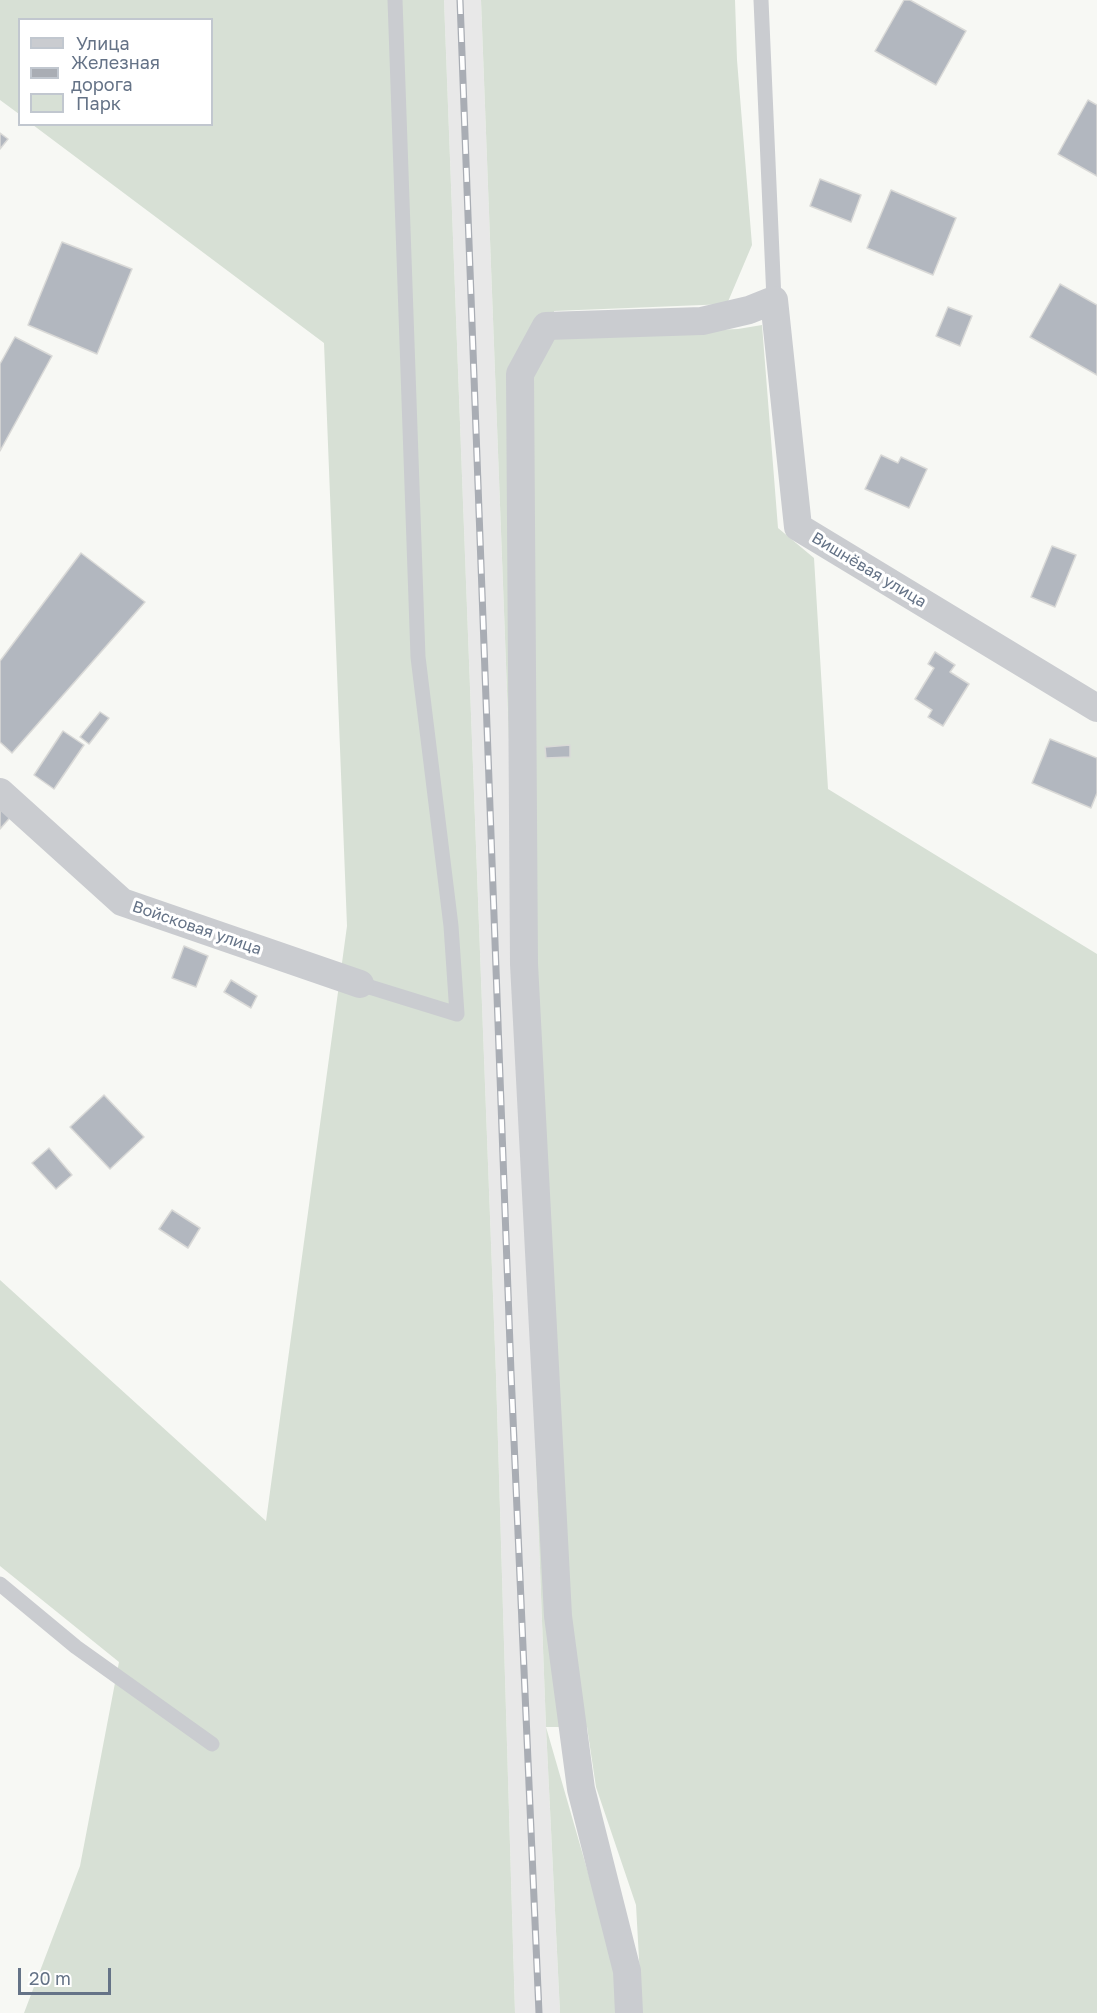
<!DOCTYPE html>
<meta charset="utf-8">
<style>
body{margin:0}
#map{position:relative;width:1097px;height:2013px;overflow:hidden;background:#f7f8f4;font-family:"Golos Text",sans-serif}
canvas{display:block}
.legend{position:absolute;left:18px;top:18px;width:195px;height:108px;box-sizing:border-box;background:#fff;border:2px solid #c1c7cf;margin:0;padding:8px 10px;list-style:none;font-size:18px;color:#657387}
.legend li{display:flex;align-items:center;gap:12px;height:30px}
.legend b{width:30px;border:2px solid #c1c7cf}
.scale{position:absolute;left:18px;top:1968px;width:93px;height:27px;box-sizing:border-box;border:3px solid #657387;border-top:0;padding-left:8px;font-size:18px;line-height:21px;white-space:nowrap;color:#657387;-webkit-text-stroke:4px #fff;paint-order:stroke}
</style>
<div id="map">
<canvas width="1097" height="2013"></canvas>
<ul class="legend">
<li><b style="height:8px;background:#caccd0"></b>Улица</li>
<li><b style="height:8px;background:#a9adb4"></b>Железная дорога</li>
<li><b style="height:16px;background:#d7e0d5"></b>Парк</li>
</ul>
<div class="scale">20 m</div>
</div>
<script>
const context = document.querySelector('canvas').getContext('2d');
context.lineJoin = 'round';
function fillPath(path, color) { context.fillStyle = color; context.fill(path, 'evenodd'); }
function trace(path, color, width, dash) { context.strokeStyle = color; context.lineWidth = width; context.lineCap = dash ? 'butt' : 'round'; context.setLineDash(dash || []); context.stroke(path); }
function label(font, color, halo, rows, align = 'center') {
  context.font = font + ' "Golos Text",sans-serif'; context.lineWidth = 6; context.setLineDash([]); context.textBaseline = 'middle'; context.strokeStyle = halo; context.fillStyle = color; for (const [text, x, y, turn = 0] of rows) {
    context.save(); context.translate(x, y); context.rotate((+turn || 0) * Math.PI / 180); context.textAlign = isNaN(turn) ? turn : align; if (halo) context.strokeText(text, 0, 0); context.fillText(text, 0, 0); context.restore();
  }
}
const built = new Path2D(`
 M444,0H481L546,1727L560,2013H515L496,1375Z`);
const green = new Path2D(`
 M0,0H444L496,1375L515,2013H24L80,1866L119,1662L0,1566V1280L266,1521L347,926L324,343L33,125L212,124V20H20L19,114L0,100Z
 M481,0H735L737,60L752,245L727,304L554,311L555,337L738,329L762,325L778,528L814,558L828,789L1097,954V2013H642L636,1905L596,1787L587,1727H546L617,1973L619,2013H560L546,1727Z`);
const building = new Path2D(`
 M904,0H910L966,31L936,85L875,51Z
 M1088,100L1097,105V176L1058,154Z
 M0,133L8,139L0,149Z
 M820,179L861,195L851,222L810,206Z
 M891,190L956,218L933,275L867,248Z
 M62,242L132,269L97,354L28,325Z
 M1060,284L1097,305V375L1030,337Z
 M948,307L972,316L960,346L936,336Z
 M15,337L52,356L0,451V364Z
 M881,455L898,463L901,457L927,469L909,508L865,489Z
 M1052,546L1076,555L1055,607L1031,597Z
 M81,553L145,602L12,753L0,742V661Z
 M935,652L955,665L950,672L969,684L943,726L928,717L932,710L915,699L934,668L928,664Z
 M100,712L109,718L89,744L80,737Z
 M63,731L84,745L54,789L34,775Z
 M1050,739L1097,758V793L1091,808L1032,783Z
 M570,745V757L546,758L545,747Z
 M0,801L14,813L0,829Z
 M184,946L208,956L196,987L172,978Z
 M231,980L257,996L251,1008L224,992Z
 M104,1095L144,1137L110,1169L70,1127Z
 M49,1148L72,1175L56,1189L32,1163Z
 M172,1210L200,1228L188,1248L159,1229Z`);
const lane = new Path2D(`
 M761,0L774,300
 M360,984L457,1014L451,926L418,657L395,0
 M0,1584L76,1647L212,1744`);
const street = new Path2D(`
 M0,792L122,902L360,984
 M629,2013L627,1971L581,1789L558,1616L524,964L520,374L546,326L702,321L749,310L774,300L798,527L1097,708`);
const rail = new Path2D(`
 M460,0L511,1372L539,2013`);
const streetNames = [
 ["Вишнёвая улица",869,570,31],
 ["Войсковая улица",197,928,19]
];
fillPath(built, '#e8e8e8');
fillPath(green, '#d7e0d5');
fillPath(building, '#b2b7bf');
trace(building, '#d9d9d7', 1.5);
trace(lane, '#caccd0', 15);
trace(street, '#caccd0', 28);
trace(rail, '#a9adb4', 7);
trace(rail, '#fff', 4.5, [14]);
label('16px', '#657387', '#fff', streetNames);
</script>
